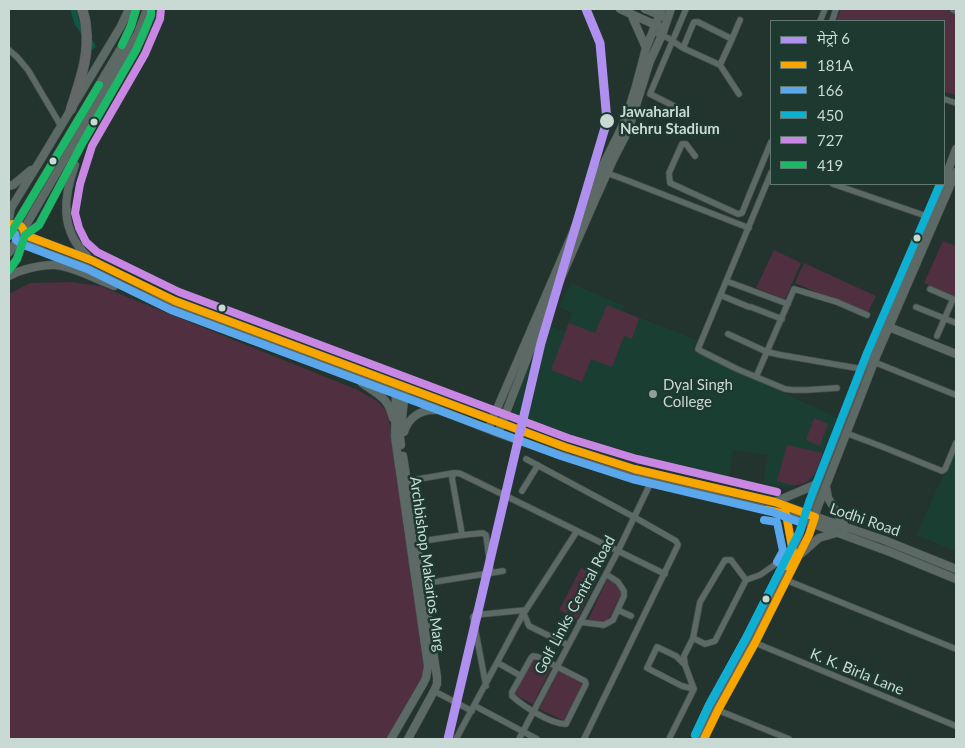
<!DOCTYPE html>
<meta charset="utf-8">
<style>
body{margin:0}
#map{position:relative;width:965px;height:748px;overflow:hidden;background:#23332e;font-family:Lato,"Noto Sans Devanagari",sans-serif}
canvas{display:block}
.frame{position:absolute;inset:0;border:10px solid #c9d9d3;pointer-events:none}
.legend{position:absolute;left:770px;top:20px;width:175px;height:165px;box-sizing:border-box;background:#1d3930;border:1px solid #627971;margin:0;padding:6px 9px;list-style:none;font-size:15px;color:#c9d9d3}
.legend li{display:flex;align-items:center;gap:10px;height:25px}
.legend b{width:25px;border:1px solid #627971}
</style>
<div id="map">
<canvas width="965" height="748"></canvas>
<div class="frame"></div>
<ul class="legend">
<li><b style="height:6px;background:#b090ef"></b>मेट्रो 6</li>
<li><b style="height:6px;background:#f7a600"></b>181A</li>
<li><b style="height:6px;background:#5aa8eb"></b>166</li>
<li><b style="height:6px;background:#0dafd3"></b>450</li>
<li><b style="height:6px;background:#c787e3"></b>727</li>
<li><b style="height:6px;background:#1ab867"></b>419</li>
</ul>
</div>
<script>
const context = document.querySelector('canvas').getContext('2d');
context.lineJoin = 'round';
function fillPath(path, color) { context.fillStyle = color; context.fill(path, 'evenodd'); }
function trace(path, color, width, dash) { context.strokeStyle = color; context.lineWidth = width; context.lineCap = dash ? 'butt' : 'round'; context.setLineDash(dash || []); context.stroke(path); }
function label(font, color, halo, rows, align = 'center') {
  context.font = font + ' Lato,sans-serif'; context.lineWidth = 5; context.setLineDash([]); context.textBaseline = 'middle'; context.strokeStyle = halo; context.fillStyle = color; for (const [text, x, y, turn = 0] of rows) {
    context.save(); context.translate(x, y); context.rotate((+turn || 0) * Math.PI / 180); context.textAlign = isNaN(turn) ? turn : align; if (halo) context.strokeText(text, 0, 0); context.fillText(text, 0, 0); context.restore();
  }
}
const built = new Path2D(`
 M571,283L624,306L622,311L697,340L693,350L837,418L814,475L809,481L788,488L763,483L768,455L733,450L729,476L653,459L574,435L512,414L525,375L551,326L565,332L572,313L559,307Z
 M956,447V551L916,535Z`);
const green = new Path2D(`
 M841,9H946L956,15V95L944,92V21H836Z
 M943,241L956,246V297L924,283Z
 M774,250L801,263L785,299L756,288Z
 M804,263L876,296L867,314L795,283Z
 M71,282L100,286L358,390L377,401L388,413L425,664L422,681L388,739H9V294L30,283Z
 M607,305L639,318L632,339L624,336L612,367L591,359L582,382L551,370L569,323L595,333Z
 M814,418L828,424L820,446L806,440Z
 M787,445L823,453C818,466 814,484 797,485C791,486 783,482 777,481Z
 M581,568L598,577L577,619L559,610Z
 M607,580L624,588L603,630L587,622Z
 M533,657L552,666L533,704L514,694Z
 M559,671L583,683L565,721L539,709Z`);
const canal = new Path2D(`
 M73,9L77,23L93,46`);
const street = new Path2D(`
 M820,21L825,9
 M832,21L836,9
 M653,32L668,38L683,48L720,65L739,94
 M732,39L740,20
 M683,48L693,24L694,22H698L732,39L720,65
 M9,50L17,57L28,70L61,126
 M944,99L956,103
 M674,106L650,94L686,9
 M695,156L686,144H682L669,173L670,183L738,214L742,213L744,208L771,142
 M604,172L626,180L749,228
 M771,173L698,349L701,351L737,369L785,389L793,390H806L837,388
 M833,184L929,217
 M726,281L788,304
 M930,289L953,299
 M720,295L749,307H751L782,319
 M916,307L956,323
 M728,334L767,352L781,355L862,369
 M937,336L953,299L956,300
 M874,362L956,395
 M756,377L794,289L837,302L867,315
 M846,433L883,447L942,471L945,469L956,443
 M526,459L634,517L676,541L678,545L584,739
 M407,481L454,473
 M522,491L538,465
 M416,542L463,535
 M491,573L486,535L483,533L463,535L462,534L452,478L454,473H457L461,474L665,574
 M746,580L760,575L783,559L791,557
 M786,580L956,649
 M421,584L503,571
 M618,610L631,616
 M524,614L529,626L568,645
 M580,622L604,625L613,620L624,596V591L618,582L606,574
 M753,642L956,726
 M533,656L538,657L585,681L586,684L566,724C550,724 523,706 512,696V692L531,658Z
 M498,663L521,676
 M685,665L676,656L657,647L647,668L682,686L694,689
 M486,686L473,617L475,615L526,610
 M434,691L472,711
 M475,706L537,739
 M715,709L789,739
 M456,739L522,616L577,531
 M519,739L618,551L651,482
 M669,739L694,689L685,665L684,656L693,638L700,602L725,560H731L746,580L715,641L705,644L693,638`);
const secondary = new Path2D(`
 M620,9L660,27
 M645,9L662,16
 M954,9L956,10
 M631,14L646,48
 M131,26L136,9
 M138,33L147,9
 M75,165C63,198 60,230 87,256
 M944,181L956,149
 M9,186L13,185L31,170
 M9,218L11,208L43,156L121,26L129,9
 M25,235L91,260L145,287L175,301L565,447L634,469L695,484L775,502L825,520L884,540L956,569
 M23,241L44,252L87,268L140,294L172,308L389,390L498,433L560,455L632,477L786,514L890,552L956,579
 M9,270L17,259L25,235L39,225L83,142L136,50L144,33L151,15V9
 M9,276C20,270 42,264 55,265C75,267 95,279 114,286
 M889,327L956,354
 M362,383C378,395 388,397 393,418
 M490,425L596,179L618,135L627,115L636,86L646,48L662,9
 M500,428L537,333L595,200L613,160L628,131L650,61L662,35L671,9
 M404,432C409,417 421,409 437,410
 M401,445L400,437L405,391
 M403,456L437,677V684L434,691L408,739
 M826,487L828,498L846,528
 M775,502L817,484
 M786,514L793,552
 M802,553L819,538L836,533
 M391,739L423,684L426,678L428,666L395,437L396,388
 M698,739L791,557L817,484L862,369L869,354L942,184
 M704,739L718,710L755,643L809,535L818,506L876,357L956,172`);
const highway = new Path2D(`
 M71,109C79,83 90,56 86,28C86,22 84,15 82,9`);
const secondaryBridge = new Path2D(`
 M9,236L121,48L131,26
 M9,253L25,227L138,33`);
const bus1 = new Path2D(`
 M9,225C18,222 24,226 25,235L91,260L175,301L565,447L634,469L775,502L815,517L809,535L755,643L718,710L704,739
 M766,510L786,514L793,552L786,566`);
const bus2 = new Path2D(`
 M13,234H15L16,240L21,244L87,269L171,310L561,456L632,479L772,512L802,523L800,531L746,638L709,705L695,735
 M764,520L777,522L783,551L777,562`);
const bus3 = new Path2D(`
 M695,735L709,705L746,638L800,531L809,502L867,353L940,184`);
const bus4 = new Path2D(`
 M161,9L160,19L145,54L92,146L80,184L75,213L79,228L86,242L97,252L179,292L568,438L637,459L777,492`);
const bus5 = new Path2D(`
 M122,45L131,26L136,9
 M9,236L99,85
 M9,270L17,259L25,235L39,225L83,142L136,50L151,15V9`);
const metro1 = new Path2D(`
 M448,739L541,343L607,121L600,43L586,9`);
const markers = [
 [607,121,8,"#c9d9d3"],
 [94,122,4.5,"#c9d9d3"],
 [53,161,4.5,"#c9d9d3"],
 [917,238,4.5,"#c9d9d3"],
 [222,308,4.5,"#c9d9d3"],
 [653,394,5,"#8f9f99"],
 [766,599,4.5,"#c9d9d3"]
];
const stopNames = [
 ["Jawaharlal",620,112],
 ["Nehru Stadium",620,129]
];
const poiNames = [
 ["Dyal Singh",663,385],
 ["College",663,402]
];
const streetNames = [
 ["Lodhi Road",865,520,19],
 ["Archbishop Makarios Marg",427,564,82],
 ["Golf Links Central Road",575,605,-62],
 ["K. K. Birla Lane",857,672,22]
];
fillPath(built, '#1b3e33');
fillPath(green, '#502f40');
trace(canal, '#0f5846', 5.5);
trace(street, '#414f4b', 7);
trace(secondary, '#414f4b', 9);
trace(highway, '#414f4b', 11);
trace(street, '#5d6965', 5.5);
trace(secondary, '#5d6965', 8);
trace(highway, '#646767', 10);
trace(secondaryBridge, '#414f4b', 9, []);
trace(secondaryBridge, '#5d6965', 8);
trace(bus1, '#f7a600', 8);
trace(bus2, '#5aa8eb', 8);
trace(bus3, '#0dafd3', 8);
trace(bus4, '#c787e3', 8);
trace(bus5, '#1ab867', 8);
trace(metro1, '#b090ef', 9);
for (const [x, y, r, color] of markers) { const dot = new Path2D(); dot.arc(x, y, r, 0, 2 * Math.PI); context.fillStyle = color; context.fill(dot); trace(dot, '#1d3930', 2); }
label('bold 15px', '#c9d9d3', '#1d3930', stopNames, 'left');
label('15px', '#c9d9d3', '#1d3930', poiNames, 'left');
label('15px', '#c9d9d3', '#1d3930', streetNames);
</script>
